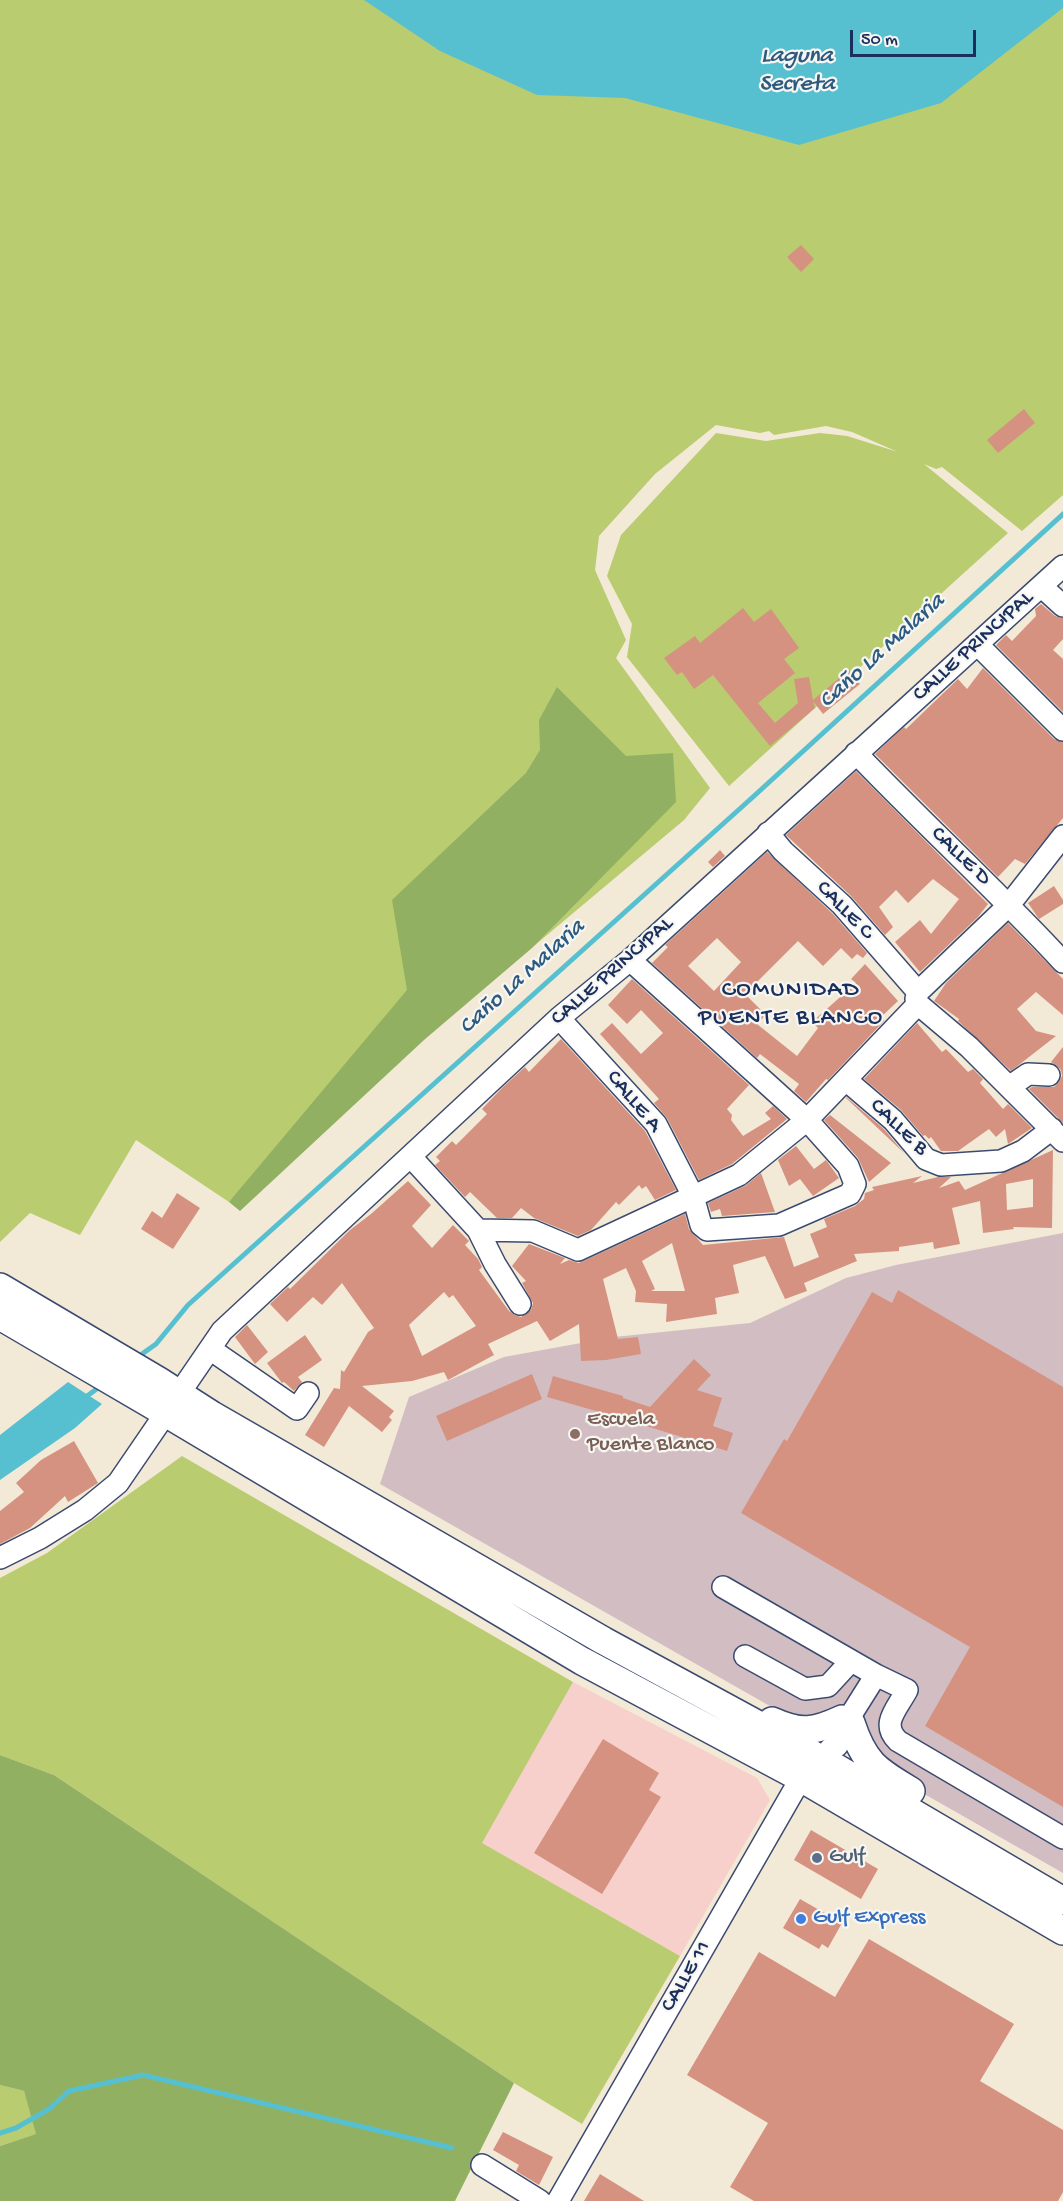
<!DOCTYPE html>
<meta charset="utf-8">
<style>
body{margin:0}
#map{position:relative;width:1063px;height:2201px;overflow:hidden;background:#f3e9d7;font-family:"Gochi Hand",sans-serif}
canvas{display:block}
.scale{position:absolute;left:850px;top:30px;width:126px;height:27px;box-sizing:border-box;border:3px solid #1b2f5e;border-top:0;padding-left:8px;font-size:18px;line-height:21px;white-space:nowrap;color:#1b2f5e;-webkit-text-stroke:4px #f6f6f2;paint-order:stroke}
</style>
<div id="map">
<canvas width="1063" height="2201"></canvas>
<div class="scale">50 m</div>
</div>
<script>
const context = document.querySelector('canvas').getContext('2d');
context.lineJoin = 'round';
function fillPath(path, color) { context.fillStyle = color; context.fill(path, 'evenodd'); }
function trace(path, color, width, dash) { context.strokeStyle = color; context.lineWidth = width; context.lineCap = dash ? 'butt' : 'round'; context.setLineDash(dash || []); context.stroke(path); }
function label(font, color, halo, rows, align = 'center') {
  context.font = font + ' "Gochi Hand",sans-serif'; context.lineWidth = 4.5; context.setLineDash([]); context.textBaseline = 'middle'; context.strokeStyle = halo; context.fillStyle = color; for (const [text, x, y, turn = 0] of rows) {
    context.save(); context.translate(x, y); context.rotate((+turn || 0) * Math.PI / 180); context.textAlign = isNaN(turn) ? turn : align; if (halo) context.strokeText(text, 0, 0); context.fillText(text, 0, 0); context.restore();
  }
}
const built = new Path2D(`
 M573,1682L757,1778L770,1800L680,1956L481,1843Z`);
const industrial = new Path2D(`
 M1063,1233V1873L380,1484L409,1397L504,1357L614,1337L750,1323L846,1278L896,1265Z`);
const green = new Path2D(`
 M0,0H1063V495L1022,531L942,467L936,469L924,464L1008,533L729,786L627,657L632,624L607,576L621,535L716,433L766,441L820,433L847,436L898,452L852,432L826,426L774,435L769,431L760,433L716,425L655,474L599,536L595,570L626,640L616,658L710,788L684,820L229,1202L136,1140L80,1235L30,1213L0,1242Z
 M182,1456L573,1682L482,1843L680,1956L582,2124L514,2083L54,1775L0,1755V1578L47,1553Z
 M0,2085L24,2091L37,2134L0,2146Z`);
const forest = new Path2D(`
 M557,687L626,756L673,753L676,802L532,948L424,1040L240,1211L229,1202L407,990L392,900L526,773L540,750L539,720Z
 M0,1755L54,1775L514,2083L455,2201H0V2146L36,2134L24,2091L0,2085Z`);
const water = new Path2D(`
 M364,0H1063V8L941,103L799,145L625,98L537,95L440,51Z
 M68,1382L102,1404L75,1428L0,1480V1435Z`);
const stream = new Path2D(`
 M135,1359L156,1344L188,1305L754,796L1063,514
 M83,1399L102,1385
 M0,2133L16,2128L49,2109L69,2091L143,2075L452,2148`);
const building = new Path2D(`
 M801,245L814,259L801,272L787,257Z
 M1024,409L1035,423L998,453L987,440Z
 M1041,604L1055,616L1063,618V639L1053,650L1063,659V712L996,645L1006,635L1012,641L1036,616L1035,609Z
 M743,608L754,622L771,609L799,648L784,659L795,673L758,703L775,723L798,703L794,679L809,677L813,700L849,670L860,684L823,714L813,701L815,708L770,746L713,675L694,689L682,672L677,675L664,658L695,636L700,643Z
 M983,668L1054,739L1063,742V818L1025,864L1015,859L998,877L875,754L904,727L906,729L958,679L967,689Z
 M856,771L988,904L978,917L920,972L895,942L920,920L931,934L959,899L933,879L908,903L896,890L879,907L893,927L885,935L851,896L786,835Z
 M720,850L725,856L713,867L708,862Z
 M767,852L833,914L867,953L863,958L857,954L852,959L841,948L823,966L798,941L745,994L766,1015L757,1024L797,1056L818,1028L812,1022L856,983L851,979L865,964L898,1001L881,1017L884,1021L828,1080L826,1079L806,1102L794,1091L799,1084L760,1054L757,1058L652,963L668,947L665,945ZM717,938L741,962L714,991L688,966Z
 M1054,886L1063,900V904L1039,919L1028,903Z
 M1008,923L1063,979V1015L1036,992L1017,1009L1036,1031L1056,1036L1011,1071L958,1021L959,1019L934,1001L946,983Z
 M632,979L749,1085L727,1109L732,1115L731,1120L743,1136L771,1119L765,1113L773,1106L787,1119L732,1164L699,1180L667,1118L654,1103L659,1099L600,1034L612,1023L641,1054L663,1033L641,1010L627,1024L608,1005Z
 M917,1023L942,1052L946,1049L968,1072L973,1069L983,1079L980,1083L1003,1109L1008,1104L1032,1128L1008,1144L1005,1129L996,1137L989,1129L958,1151H941L931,1137L929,1139L925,1135L923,1136L901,1110L864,1079Z
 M561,1039L645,1131L676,1190L655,1200L646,1186L642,1189L639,1185L619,1205L616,1202L591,1230L578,1236L534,1218L521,1208L512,1218H497L470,1192L465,1197L435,1165L440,1161L436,1157L452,1141L456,1145L487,1114L482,1109L502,1088L525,1067L529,1072Z
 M1063,1047V1123L1029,1089L1032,1087H1054L1059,1082L1062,1076L1061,1070L1056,1065L1051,1062Z
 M846,1097L884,1129L904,1153L846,1098Z
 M830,1115L891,1163L869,1182L858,1158L824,1120Z
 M796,1146L814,1169L826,1160L839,1178L813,1196L800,1179L789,1186L778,1160Z
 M1053,1150L1052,1228L1013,1227L1014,1229L983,1233L980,1201L952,1208L960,1244L934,1249L933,1242L899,1247V1251L854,1254L857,1261L804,1283L807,1291L785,1299L765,1256L733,1265L739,1293L715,1298L717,1314L666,1322L667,1304L635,1302L636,1291L626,1268L603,1279L618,1339L638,1337L641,1354L606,1360L581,1361L579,1324L550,1341L537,1321L488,1344L494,1355L448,1380L444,1372L412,1381L362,1386L394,1411L389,1417L392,1420L382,1432L349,1406L324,1447L305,1435L334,1388L340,1389L341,1370L344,1372L368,1332L374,1328L342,1283L322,1305L313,1297L287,1322L270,1304L288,1287L290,1289L350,1230L371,1214L408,1181L431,1205L412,1226L432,1248L453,1225L469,1241L465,1245L478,1259L482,1267L479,1270L509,1311L515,1315L521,1317L531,1310L533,1303L522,1283L526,1281L512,1266L529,1244L565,1258L560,1264L569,1260L579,1263L685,1214L689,1229L703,1245L784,1237L794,1267L819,1257L810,1234L827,1227L824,1219L855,1206L864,1199L865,1193L874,1190L872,1187L922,1176L913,1183L938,1177H951L939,1188L959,1181L965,1190ZM1033,1179V1207L1007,1210L1006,1184ZM672,1243L685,1291H651L655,1289L642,1261ZM444,1292L449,1298L453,1295L476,1326L422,1356L409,1325Z
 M761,1173L775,1212L722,1216L720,1209L711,1212L708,1203L745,1186Z
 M177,1193L200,1208L173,1249L141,1229L152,1211L162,1218Z
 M898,1290L1063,1387V1807L925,1726L970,1647L741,1513L784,1439L787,1441L872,1292L892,1303Z
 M247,1325L268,1352L255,1364L235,1337Z
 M305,1335L322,1360L298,1377L302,1382L294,1391L284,1382L282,1383L267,1363Z
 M694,1359L711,1375L697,1390L722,1398L713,1426L733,1433L727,1451L617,1417L547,1397L553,1376L623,1396V1398L650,1407Z
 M532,1374L542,1399L447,1441L436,1416Z
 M74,1441L98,1483L68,1502L65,1496L30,1528L0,1544V1511L24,1492L16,1483L41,1460Z
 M603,1739L659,1773L649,1790L661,1797L602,1894L534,1853Z
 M811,1830L878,1869L861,1899L794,1860Z
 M800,1899L842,1923L828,1948L822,1944L819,1949L783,1928Z
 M869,1939L1014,2024L980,2081L1063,2130V2192L1058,2201H754L730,2187L768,2123L687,2075L759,1952L835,1997Z
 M503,2132L553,2157L539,2185L516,2171L519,2165L493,2150Z
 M600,2174L644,2201H584Z`);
const minor = new Path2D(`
 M1041,586L1063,606
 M977,644L1063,730
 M856,753C924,824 996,890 1063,962
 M768,833L783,851L842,905L918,992
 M918,1004L969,1047L1063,1141
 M559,1018L656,1124L693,1196L701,1225L707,1230L779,1225L850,1194L855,1184L848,1166L807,1120L630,960
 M846,1080L893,1120L926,1159L941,1165L1001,1161L1023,1151L1052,1129
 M1009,1087L1028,1074L1049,1075
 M411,1157L478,1230L533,1231L578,1250L739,1175L807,1120L918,1004L916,999L918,992L1009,905L1063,836
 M478,1230L495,1264L520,1304
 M210,1349L297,1409L308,1393
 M0,1558L40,1538L85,1510L118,1483L222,1331L559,1018L630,960L1063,566
 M745,1656L805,1689L828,1686L851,1661
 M876,1675L907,1690C897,1709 880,1724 898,1741L1063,1838
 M482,2165L540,2201
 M558,2201L801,1778L823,1760L830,1749L837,1746L851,1723L849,1718L876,1675L723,1587`);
const major = new Path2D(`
 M0,1287L159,1381L212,1415L604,1641L823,1760L1063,1901
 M0,1316L149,1403L582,1661L801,1778L1063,1931
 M772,1721C801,1734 814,1732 842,1719
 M851,1723C864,1763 876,1770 911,1791`);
const markers = [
 [575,1434,6,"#8d6e63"],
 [817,1858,6,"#5c6f8a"],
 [801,1919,6,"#3f7fe0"]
];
const streetNames = [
 ["CALLE PRINCIPAL",974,647,-42],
 ["CALLE D",960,857,44],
 ["CALLE C",844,911,46],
 ["CALLE PRINCIPAL",613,972,-41],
 ["CALLE A",633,1102,50],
 ["CALLE B",898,1128,44],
 ["CALLE 11",687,1977,-60]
];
const educationNames = [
 ["Escuela",587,1421],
 ["Puente Blanco",587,1446]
];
const serviceNames = [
 ["Gulf",829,1858]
];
const shopNames = [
 ["Gulf Express",813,1919]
];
const waterNames = [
 ["Laguna",797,57],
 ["Secreta",797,85],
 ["Caño La Malaria",883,652,-42],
 ["Caño La Malaria",523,978,-42]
];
const neighbourhoodNames = [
 ["COMUNIDAD",791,991],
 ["PUENTE BLANCO",791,1019]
];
fillPath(built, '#f7d0cb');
fillPath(industrial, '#d2bec2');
fillPath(green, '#b9cc6f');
fillPath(forest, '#92b062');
fillPath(water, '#56c0d1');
trace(stream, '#56c0d1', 5);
fillPath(building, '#d59281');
trace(minor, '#3b4b70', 24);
trace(major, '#3b4b70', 30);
trace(minor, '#fff', 21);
trace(major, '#fff', 27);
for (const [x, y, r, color] of markers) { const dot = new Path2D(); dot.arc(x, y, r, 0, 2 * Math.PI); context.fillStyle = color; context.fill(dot); trace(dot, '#f6f6f2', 2); }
label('22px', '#1b2f5e', '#f6f6f2', streetNames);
label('22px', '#785e54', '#f6f6f2', educationNames, 'left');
label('22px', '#4e5e75', '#f6f6f2', serviceNames, 'left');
label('22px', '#366cbe', '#f6f6f2', shopNames, 'left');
label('italic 24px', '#2d5a80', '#f6f6f2', waterNames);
context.letterSpacing = '1.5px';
label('24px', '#1b2f5e', '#f6f6f2', neighbourhoodNames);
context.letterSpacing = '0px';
</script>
